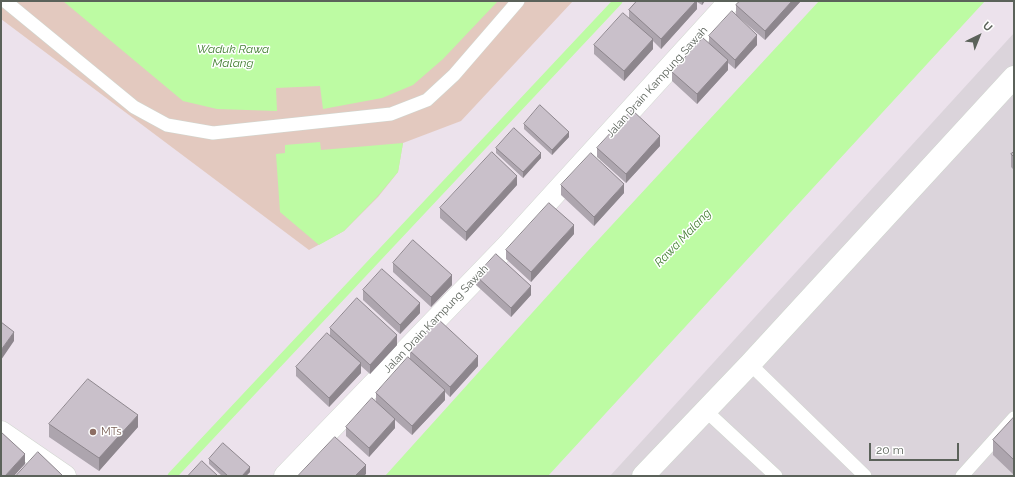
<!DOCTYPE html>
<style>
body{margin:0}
#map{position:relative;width:1015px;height:477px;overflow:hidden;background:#ece2ec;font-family:Raleway,sans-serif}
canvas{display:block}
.frame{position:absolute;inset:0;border:2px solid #5b625a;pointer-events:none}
.north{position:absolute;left:959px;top:16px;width:40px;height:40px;-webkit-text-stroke:3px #fff;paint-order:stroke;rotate:43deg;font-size:11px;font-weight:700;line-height:16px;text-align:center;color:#5b625a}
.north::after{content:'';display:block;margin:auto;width:14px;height:18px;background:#5b625a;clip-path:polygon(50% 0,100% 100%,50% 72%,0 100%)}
.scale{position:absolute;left:869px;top:443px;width:90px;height:18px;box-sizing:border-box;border:2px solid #5b625a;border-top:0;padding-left:5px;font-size:12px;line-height:14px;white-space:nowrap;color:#5b625a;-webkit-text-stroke:3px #fff;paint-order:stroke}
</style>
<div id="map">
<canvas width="1015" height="477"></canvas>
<div class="frame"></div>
<div class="north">U</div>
<div class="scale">20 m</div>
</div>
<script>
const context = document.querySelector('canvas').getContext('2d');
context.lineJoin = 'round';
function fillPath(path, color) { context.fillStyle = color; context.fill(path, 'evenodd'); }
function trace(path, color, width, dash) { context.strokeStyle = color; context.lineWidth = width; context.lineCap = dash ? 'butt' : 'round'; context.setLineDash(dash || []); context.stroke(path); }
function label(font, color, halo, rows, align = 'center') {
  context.font = font + ' Raleway,sans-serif'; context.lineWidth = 3; context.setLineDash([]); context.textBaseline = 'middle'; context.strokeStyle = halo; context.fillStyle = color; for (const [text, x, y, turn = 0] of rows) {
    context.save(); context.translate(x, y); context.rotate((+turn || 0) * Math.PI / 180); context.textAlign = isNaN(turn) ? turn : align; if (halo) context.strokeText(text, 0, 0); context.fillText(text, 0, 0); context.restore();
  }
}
const industrial = new Path2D(`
 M1014,33V476H610Z`);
const green = new Path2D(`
 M1,1H573L461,121L403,143L398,172L378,197L344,231L309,250L1,19Z`);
const water = new Path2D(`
 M63,1H498L443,59L413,85L382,98L323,109L320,86L276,88L277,111L217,109L183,101Z
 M819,1H985L548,476H385L587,252Z
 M320,142L321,150L403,143L398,172L377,197L344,231L319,245L280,212L276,154L285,153V145Z`);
const stream = new Path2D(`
 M172,476L618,1`);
const service = new Path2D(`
 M5,1L134,107L167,125L213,133L391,114L427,100L454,75L518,1
 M750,364L865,476
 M705,410L776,476
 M962,476L1014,418`);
const minor = new Path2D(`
 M1,432L65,476
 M285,476L508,245L730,1
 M643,476L750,364L1014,77`);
const wall = new Path2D(`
 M637,1H705L702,5L697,2V9L661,49L653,41V49L624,81L594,54V45L629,18V10Z
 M740,1H801L765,40L736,15V5Z
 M709,36L757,45L735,69L728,63V70L697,104L672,81V72L709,43Z
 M524,124L569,137L552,155L524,129Z
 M660,146L626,183L597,157V148Z
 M496,148L541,158L523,178L496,153Z
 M1014,152V170L1011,167V154Z
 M517,185L466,241L440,218V208Z
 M561,185L624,193L594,226L561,195Z
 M574,234L531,282L506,259V250Z
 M393,263L452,285L431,307L393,272Z
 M476,276L531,295L511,317L476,285Z
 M363,290L420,313L400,334L363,300Z
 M330,328L397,345L370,374L361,366V373L329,407L296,376V367L330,336Z
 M410,351L478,366L450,397L445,392V400L412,435L395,420V428L369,457L346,436V427L376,401V393L410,359Z
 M1014,417V475L993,455V440Z
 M49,424L138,427L99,471L49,437Z
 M209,459L250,472L246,476H222L209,464Z`);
const shadedWall = new Path2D(`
 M696,1H697V9L661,49V39Z
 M702,1H705L702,5Z
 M792,1H801L765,40V31Z
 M757,35V45L735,69V60Z
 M653,39V49L624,81V71Z
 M728,60V70L697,104V94Z
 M569,132V137L552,155V150Z
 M660,136V146L626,183V174Z
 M541,153V158L523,178V172Z
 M517,176V185L466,241V232Z
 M624,184V193L594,226V217Z
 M574,225V234L531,282V272Z
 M452,275V285L431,307V297Z
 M531,286V295L511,317V308Z
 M420,303V313L400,334V325Z
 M14,332V341L1,360V350Z
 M397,335V345L370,374V365Z
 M478,356V366L450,397V387Z
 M361,363V373L329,407V398Z
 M445,390V400L412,435V426Z
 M138,415V427L99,471V458Z
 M395,419V428L369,457V448Z
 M25,454V464L14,476H5Z
 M366,465V474L364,476H355Z
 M250,467V472L246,476H242Z`);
const building = new Path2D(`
 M637,1H696L661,39L629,10Z
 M740,1H792L765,31L736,5Z
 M732,11L757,35L735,60L709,36Z
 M623,13L653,39L624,71L594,45Z
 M703,38L728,60L697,94L672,72Z
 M540,105L569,132L552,150L524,124Z
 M632,110L660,136L626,174L597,148Z
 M514,128L541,153L523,172L496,148Z
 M492,152L517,176L466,232L440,208Z
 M1014,152V157L1011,154Z
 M591,153L624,184L594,217L561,185Z
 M549,203L574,225L531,272L506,250Z
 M413,240L452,275L431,297L393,263Z
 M496,254L531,286L511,308L476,276Z
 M382,269L420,303L400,325L363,290Z
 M357,298L397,335L370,365L330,328Z
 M438,319L478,356L450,387L410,351Z
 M1,322L14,332L1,350Z
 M327,333L361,363L329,398L296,367Z
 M408,357L445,390L412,426L376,393Z
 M88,379L138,415L99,458L49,424Z
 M372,398L395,419L369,448L346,427Z
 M1014,417V460L993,440Z
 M1,432L25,454L5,476H1Z
 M335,437L366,465L355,476H298Z
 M223,443L250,467L242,476H228L209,459Z
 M38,452L62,475L61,476H16Z
 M202,461L218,476H188Z`);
const markers = [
 [93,432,4,"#8d6e63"]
];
const streetNames = [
 ["Jalan Drain Kampung Sawah",657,82,-48],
 ["Jalan Drain Kampung Sawah",436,319,-46]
];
const educationNames = [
 ["MTs",101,432]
];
const waterNames = [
 ["Waduk Rawa",233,49],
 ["Malang",233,63],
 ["Rawa Malang",683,238,-46]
];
fillPath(industrial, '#dbd4db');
fillPath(green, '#e3c9bf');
fillPath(water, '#bdfba3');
trace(stream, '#bdfba3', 9);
trace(service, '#d0d6cf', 14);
trace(minor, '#d0d6cf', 23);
trace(service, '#fff', 13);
trace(minor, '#fff', 22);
fillPath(wall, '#ada5ae');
fillPath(shadedWall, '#8d868d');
fillPath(building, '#c9c0ca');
trace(building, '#8d868d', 1);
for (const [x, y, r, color] of markers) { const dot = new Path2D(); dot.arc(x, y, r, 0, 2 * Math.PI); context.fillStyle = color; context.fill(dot); trace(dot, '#fff', 1.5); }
label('11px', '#5b625a', '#fff', streetNames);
label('11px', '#785e54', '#fff', educationNames, 'left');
label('italic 12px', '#458034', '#fff', waterNames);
</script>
